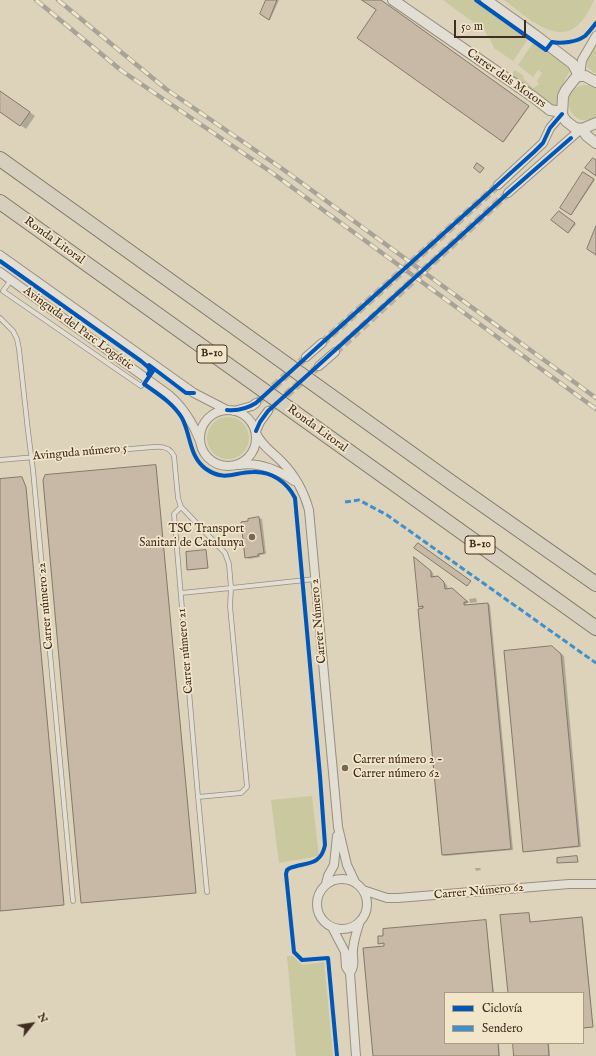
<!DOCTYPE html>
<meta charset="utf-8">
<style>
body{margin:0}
#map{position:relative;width:596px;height:1056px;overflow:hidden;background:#dcd3ba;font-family:"IM FELL English",serif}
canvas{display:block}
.legend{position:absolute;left:444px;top:992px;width:140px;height:52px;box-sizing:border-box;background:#f1e6ca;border:1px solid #ab9c86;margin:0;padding:5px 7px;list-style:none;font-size:12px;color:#412c21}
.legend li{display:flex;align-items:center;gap:8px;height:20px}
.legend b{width:20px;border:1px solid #ab9c86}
.north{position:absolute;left:12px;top:1004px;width:40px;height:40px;-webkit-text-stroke:3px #f1e6ca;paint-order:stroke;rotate:60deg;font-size:11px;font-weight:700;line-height:16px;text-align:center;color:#412c21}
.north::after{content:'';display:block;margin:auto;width:14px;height:18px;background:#412c21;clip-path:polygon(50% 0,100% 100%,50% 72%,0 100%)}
.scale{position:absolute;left:454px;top:20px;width:72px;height:18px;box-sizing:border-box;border:2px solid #412c21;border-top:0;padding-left:5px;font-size:12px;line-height:14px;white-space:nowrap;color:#412c21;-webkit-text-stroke:3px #f1e6ca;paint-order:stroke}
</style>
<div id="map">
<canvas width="596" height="1056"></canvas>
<ul class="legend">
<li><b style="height:5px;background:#0057b8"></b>Ciclovía</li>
<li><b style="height:5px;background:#3f90cb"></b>Sendero</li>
</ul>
<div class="north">N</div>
<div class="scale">50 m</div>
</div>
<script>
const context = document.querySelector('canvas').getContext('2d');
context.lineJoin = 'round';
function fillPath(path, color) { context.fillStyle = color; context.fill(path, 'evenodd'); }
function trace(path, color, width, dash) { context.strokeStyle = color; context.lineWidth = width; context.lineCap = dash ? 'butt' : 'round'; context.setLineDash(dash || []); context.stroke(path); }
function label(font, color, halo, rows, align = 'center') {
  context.font = font + ' "IM FELL English",serif'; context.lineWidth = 3.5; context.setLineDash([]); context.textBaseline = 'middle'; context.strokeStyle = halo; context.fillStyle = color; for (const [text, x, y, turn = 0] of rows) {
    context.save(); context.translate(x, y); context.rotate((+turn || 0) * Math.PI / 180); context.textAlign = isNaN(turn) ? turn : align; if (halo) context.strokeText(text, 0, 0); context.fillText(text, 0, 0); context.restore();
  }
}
const green = new Path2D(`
 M443,0H473L528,39L513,61L494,48L490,39L484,30Z
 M504,0H594C590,8 586,17 579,24C557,47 523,14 504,0Z
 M533,43L559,60L570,70L559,92L556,106L552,105L511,75L515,70L524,76L523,78L533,88L539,84L537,81L542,73L538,70L533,77L518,65Z
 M596,44V74L587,67C586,58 592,51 596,44Z
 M584,85H591L596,88V117C571,132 555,91 584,85Z
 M207 438a21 21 0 1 1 42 0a21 21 0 1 1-42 0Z
 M312,796L319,856L279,863L271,800Z
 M287,956H293L302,965L324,962L333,1056H296Z`);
const shadow = new Path2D(`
 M267,0H279L270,20L261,14Z
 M364,0H380L529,107L504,142L358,37L378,10Z
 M0,91L35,116L26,129L0,111Z
 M584,173L595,180L572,214L562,207Z
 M559,212L576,224L569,232L553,220Z
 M156,466L196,893L83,903L82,902Z
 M22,478L26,489L64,905L0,911V480Z
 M259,518L262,519L266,554L260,555V557L249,559L246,557L249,520Z
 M206,551L208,568L188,570Z
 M417,560L433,573L434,578L440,579L447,585L448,590L455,591L469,603H466V606L488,604L490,605L513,850L445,856L443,855L425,609L419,606Z
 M476,598L477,602L470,603L469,599Z
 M555,649L564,656L581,847L526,852L524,851Z
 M475,868H480L481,870L476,871Z
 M529,914L531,923L583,919L593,1027L583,1028V993H509L501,916Z
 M486,921L494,993H445V1043H499L500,1056H374L385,947V943L380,944L385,937L384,929Z
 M519,1043H549L550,1056H515Z`);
const building = new Path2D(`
 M266,0H277L269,20L260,14Z
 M362,0H381L529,106L503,142L357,38L376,10Z
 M0,91L30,112L20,126L0,112Z
 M593,158L596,160V176L585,168Z
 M477,163L484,168L480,173L474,168Z
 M583,172L594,179L571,215L560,208Z
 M559,211L575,223L568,233L551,220Z
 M596,226V255L587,249Z
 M156,465L196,893L81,903L43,480L45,475Z
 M22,477L26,487L64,905L0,911V479Z
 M259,517L264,553L258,554V556L245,558L241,522L248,521V519Z
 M418,543L471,581L467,586L414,548Z
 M206,550L208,568L187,570L186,552Z
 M414,557L431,571V577L438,576L444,582L445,589L452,588L468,602H464V605L488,603L511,849L442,855L418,609L423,608V606L419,607Z
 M552,646L561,654L579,846L523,852L504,651Z
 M577,856L578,862L557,863V858Z
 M529,913L530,922L582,917L593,1027L583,1028V993H508L500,915Z
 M486,920L493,993H445V1043H498L499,1056H373L363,948L384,946V943L378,944V936H383V929Z
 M513,1043H548L549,1056H514Z`);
const minorTunnel = new Path2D(`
 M322,343L498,185
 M335,352L508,193
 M256,403L306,357
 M268,411L319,366`);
const service = new Path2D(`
 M11,280L3,291L141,386L147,379
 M0,318L13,331L17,339L19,349L28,431L33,470L73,901
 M0,460L153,447C162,446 170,447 174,456L178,498L181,507L185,511L225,553L229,564L231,588L315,579
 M181,507L174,514L198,797
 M181,593L231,588L230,606L247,787L241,793L198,797L207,892`);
const minor = new Path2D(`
 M580,76L582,60L596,36
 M498,185L543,143L550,128L562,114
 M508,193L581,129
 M0,255L194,393L227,410
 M0,272L169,395C184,408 193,423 200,441
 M306,357L322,343
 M319,366L335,352
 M200 438a28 28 0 1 1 56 0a28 28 0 1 1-56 0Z
 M234,411L252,406L256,403
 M256,431L260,422L268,411
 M256,433C261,445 272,452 281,461C294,474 304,492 309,510L338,827L347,865L355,882
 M239,465C259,462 278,470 294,481
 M317 904a25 25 0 1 1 50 0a25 25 0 1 1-50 0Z
 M326,884L328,876L334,865L337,836
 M363,890L387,898H398L569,884H596
 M332,927L345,952L346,967L350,973L356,1056
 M350,973C356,964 352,959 353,949C354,939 357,930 360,921`);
const tertiary = new Path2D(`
 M393,0L532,96L550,110L562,112
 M486,0L535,35L573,64L579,76
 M596,82L585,76H577L566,90L563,96L562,115L566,121L575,128L582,129L596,123
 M582,129L587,136L596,143`);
const trunk = new Path2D(`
 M0,159L455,485L596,584
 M0,202L596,628`);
const rail = new Path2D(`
 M36,0L122,71L271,172L596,409
 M58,0L166,89L284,170L596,398`);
const quiet = new Path2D(`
 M345,502L359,500L387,515L596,663`);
const cycleway = new Path2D(`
 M476,0L546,50L552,42C561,44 577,42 585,36C589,32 592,28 596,23
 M0,261L141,361L148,367L150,371L148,374
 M149,365L186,393H194
 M151,367L153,371L144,384C158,394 173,403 182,418C191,435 189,457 206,469C225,482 234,472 253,472C271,471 287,482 295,498L320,776L325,845C321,866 306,862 290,868L287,870L286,874L294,952L302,960L328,958L337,1056
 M227,410C237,411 248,408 256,403L322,343L534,152L543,143L550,128L562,114
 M256,431L260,422L268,411L508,193L571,138`);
const markers = [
 [252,537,4,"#776657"],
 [345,768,4,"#776657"]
];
const shields = [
 [212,354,30],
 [480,545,30]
];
const shieldNames = [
 ["B-10",212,354],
 ["B-10",480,545]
];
const streetNames = [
 ["Carrer dels Motors",506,79,35],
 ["Ronda Litoral",54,241,36],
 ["Avinguda del Parc Logístic",78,329,36],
 ["Ronda Litoral",317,429,36],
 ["Avinguda número 5",80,453,-5],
 ["Carrer número 22",46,606,-95],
 ["Carrer Número 2",319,621,-95],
 ["Carrer número 21",186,651,-95],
 ["Carrer Número 62",479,892,-5]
];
const poiNames = [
 ["TSC Transport",244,530],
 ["Sanitari de Catalunya",244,544],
 ["Carrer número 2 -",353,761,"left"],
 ["Carrer número 62",353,775,"left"]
];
fillPath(green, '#c9c89e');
fillPath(shadow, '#0003');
fillPath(building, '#c7b9a6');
trace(building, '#81796b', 1);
trace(minorTunnel, '#bdb29b', 8, [8, 4]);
trace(service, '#978f80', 5.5);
trace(minor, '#978f80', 10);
trace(tertiary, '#978f80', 12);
trace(trunk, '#81796b', 16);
trace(service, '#e3ded3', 4);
trace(minor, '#e3ded3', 8);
trace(tertiary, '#e3ded3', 10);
trace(trunk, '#d7cfbd', 14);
trace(rail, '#a8a398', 4.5);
trace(rail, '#f1e6ca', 3, [9]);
trace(quiet, '#3f90cb', 3, [6, 3]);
trace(cycleway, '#0057b8', 4);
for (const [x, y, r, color] of markers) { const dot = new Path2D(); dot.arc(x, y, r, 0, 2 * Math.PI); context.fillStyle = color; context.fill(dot); trace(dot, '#f1e6ca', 1.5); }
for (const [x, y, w] of shields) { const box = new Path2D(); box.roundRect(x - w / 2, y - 9, w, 18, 3); context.fillStyle = '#f1e6ca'; context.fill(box); trace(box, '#412c21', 1); }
label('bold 11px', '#412c21', null, shieldNames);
label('12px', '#412c21', '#f1e6ca', streetNames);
label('12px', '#412c21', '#f1e6ca', poiNames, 'right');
</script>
